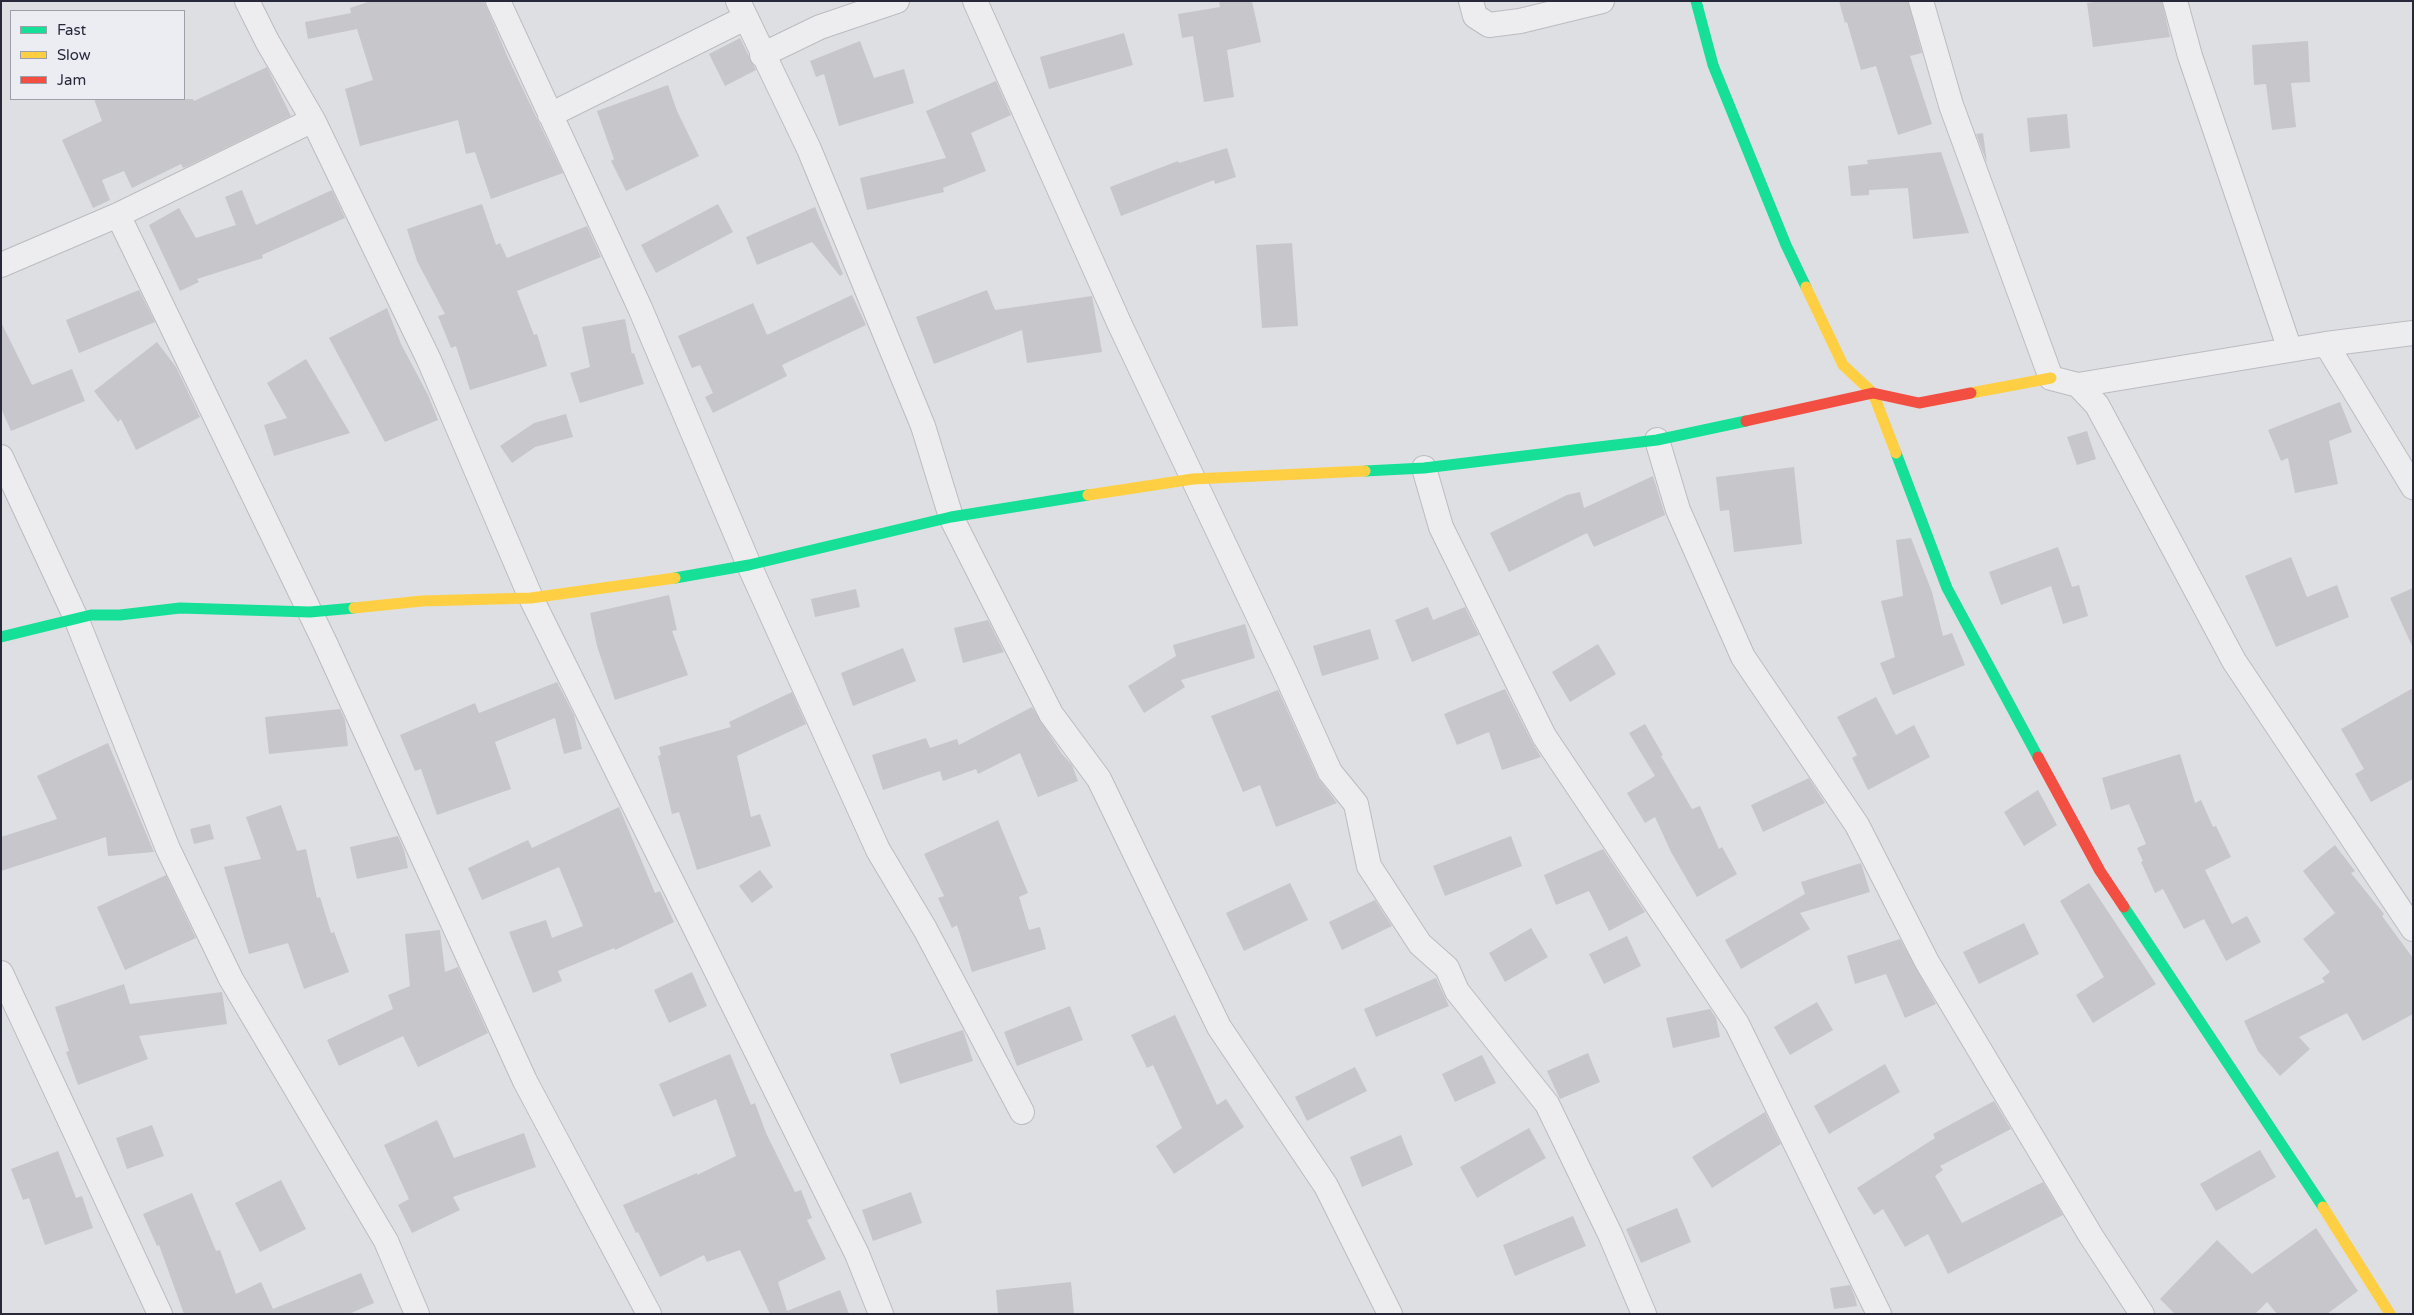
<!DOCTYPE html>
<style>
body{margin:0}
#map{position:relative;width:2414px;height:1315px;overflow:hidden;background:#dedfe3;font-family:"Varela Round",sans-serif}
canvas{display:block}
.frame{position:absolute;inset:0;border:2px solid #27293b;pointer-events:none}
.legend{position:absolute;left:10px;top:10px;width:175px;height:90px;box-sizing:border-box;background:#ebedf3;border:1px solid #9d9fa9;margin:0;padding:6px 9px;list-style:none;font-size:15px;color:#27293b}
.legend li{display:flex;align-items:center;gap:10px;height:25px}
.legend b{width:25px;border:1px solid #9d9fa9}
</style>
<div id="map">
<canvas width="2414" height="1315"></canvas>
<div class="frame"></div>
<ul class="legend">
<li><b style="height:6px;background:#16e098"></b>Fast</li>
<li><b style="height:6px;background:#ffcf43"></b>Slow</li>
<li><b style="height:6px;background:#f24e42"></b>Jam</li>
</ul>
</div>
<script>
const context = document.querySelector('canvas').getContext('2d');
context.lineJoin = 'round';
function fillPath(path, color) { context.fillStyle = color; context.fill(path, 'evenodd'); }
function trace(path, color, width, dash) { context.strokeStyle = color; context.lineWidth = width; context.lineCap = dash ? 'butt' : 'round'; context.setLineDash(dash || []); context.stroke(path); }
const building = new Path2D(`
 M371,1H484L508,58L563,173L491,199L475,152L466,154L458,120L360,146L345,89L373,80L357,29L308,39L305,22L351,13L350,8Z
 M1219,1H1252L1261,42L1227,50L1234,97L1204,102L1193,36L1182,38L1178,14L1220,7Z
 M1839,1H1908L1922,53L1910,56L1932,124L1898,135L1876,66L1861,70L1847,22L1845,23Z
 M2101,1H2162L2170,37L2093,47L2087,3Z
 M1124,33L1133,65L1049,89L1040,57Z
 M740,38L756,70L725,86L709,54Z
 M860,41L874,78L904,69L914,103L839,126L824,74L816,77L810,61Z
 M2308,41L2310,82L2291,83L2296,127L2272,130L2266,84L2254,85L2252,45Z
 M267,67L291,116L188,166L183,168L181,164L132,188L124,171L102,180L110,200L93,208L62,140L102,121L94,99H193L194,101Z
 M996,81L1011,115L971,133L986,171L943,188L944,192L867,210L860,178L946,158L926,111Z
 M668,85L677,111L699,156L626,191L611,161L614,159L597,111Z
 M2067,114L2070,148L2030,152L2027,118Z
 M1983,133L1987,163L1976,134Z
 M1227,148L1236,177L1215,184L1214,180L1121,216L1110,187L1178,161L1179,163Z
 M1941,152L1969,233L1913,239L1908,188L1869,190V195L1851,196L1848,166L1868,164L1867,160Z
 M242,190L256,225L332,190L345,218L262,255L263,258L197,279L199,282L180,291L149,225L179,208L196,238L236,225L225,197Z
 M482,204L496,245L500,243L507,258L587,226L601,257L517,291L534,335L537,334L547,366L470,390L456,346L451,348L438,316L445,314L417,261L407,229Z
 M718,204L733,232L656,273L641,245Z
 M815,207L843,274L840,276L812,242L757,265L746,237Z
 M1292,243L1298,326L1262,328L1256,245Z
 M139,290L155,322L79,353L66,320Z
 M987,290L995,310L1092,296L1102,352L1027,363L1022,330L934,364L916,317Z
 M852,295L866,325L782,365L787,376L713,413L705,397L713,393L700,365L692,368L678,336L753,303L767,335Z
 M387,308L401,344L428,395L438,420L385,442L329,338Z
 M625,319L632,354L634,353L644,384L580,403L570,373L590,367L582,327Z
 M1,322L32,385L72,369L85,401L11,431L1,408Z
 M157,342L176,367L200,417L136,450L121,419L118,422L94,391Z
 M306,359L350,433L274,456L264,425L287,418L267,383Z
 M2340,402L2352,432L2329,441L2338,484L2295,493L2288,458L2281,461L2268,430Z
 M566,414L573,437L535,447L512,463L500,446L534,423Z
 M2087,431L2096,459L2077,465L2067,437Z
 M1794,467L1802,544L1734,552L1729,510L1720,511L1716,477Z
 M1653,476L1665,515L1594,547L1587,533L1509,572L1490,533L1567,495L1580,492L1584,508Z
 M1911,538L1932,592L1943,636L1952,633L1965,665L1893,695L1880,663L1895,657L1881,601L1903,596L1896,540Z
 M2058,547L2072,587L2079,585L2088,616L2063,624L2051,586L2001,605L1989,572Z
 M2291,557L2307,597L2337,585L2349,617L2276,647L2245,576Z
 M2413,588V648L2390,598Z
 M856,589L860,607L815,617L811,599Z
 M669,595L677,630L672,631L688,675L615,700L597,646L590,613Z
 M1428,607L1433,620L1465,607L1479,635L1412,662L1395,620Z
 M988,620L1004,652L963,663L954,628Z
 M1245,624L1255,658L1181,680L1185,687L1144,713L1128,686L1176,656L1173,645Z
 M1370,629L1379,659L1322,676L1313,646Z
 M1598,644L1616,674L1570,702L1552,672Z
 M903,648L916,681L853,706L841,673Z
 M557,682L574,715L582,749L564,754L555,718L495,742L511,789L437,815L421,769L415,771L400,735L475,703L479,713Z
 M2413,688V779L2371,802L2355,774L2364,769L2341,729Z
 M1505,689L1532,742L1541,757L1502,770L1489,732L1457,745L1444,714Z
 M1278,690L1318,778L1337,803L1276,827L1260,785L1243,792L1211,716Z
 M792,692L806,724L737,756L751,817L760,814L771,846L697,870L679,812L672,814L658,756L661,755L659,747L731,727L729,722Z
 M1876,697L1896,735L1914,725L1930,757L1868,790L1852,758L1857,755L1837,717Z
 M1032,707L1062,754L1072,765L1078,781L1038,797L1020,753L978,774L976,769L943,781L940,771L883,790L872,755L926,738L930,748L957,739L959,745Z
 M340,709L345,720L348,746L269,754L265,717Z
 M1645,724L1663,755L1661,756L1692,809L1700,806L1719,849L1722,847L1737,874L1697,897L1671,852L1655,817L1645,823L1627,793L1655,776L1629,733Z
 M108,743L154,852L108,856L106,837L1,871V837L57,819L37,776Z
 M2180,754L2195,803L2201,800L2213,827L2216,826L2231,857L2205,870L2232,924L2247,916L2261,942L2226,961L2204,919L2184,929L2163,889L2155,893L2141,862L2143,861L2137,848L2146,844L2129,804L2111,810L2102,778Z
 M1809,778L1825,803L1763,832L1751,805Z
 M2038,790L2057,825L2024,846L2004,812Z
 M281,805L297,851L306,849L317,898L320,897L331,933L334,932L349,972L304,989L288,943L249,954L224,867L261,859L246,817Z
 M619,807L655,893L660,891L674,922L615,950L614,948L558,971L562,981L533,993L509,932L546,920L552,938L583,926L559,867L482,900L468,868L528,840L532,848Z
 M998,820L1028,893L1019,897L1029,930L1040,927L1046,949L972,972L957,925L952,928L938,898L944,896L924,854Z
 M210,824L214,839L194,844L190,829Z
 M398,836L404,850L408,868L357,879L350,847Z
 M1511,836L1522,866L1445,896L1433,866Z
 M2335,845L2355,871L2351,873L2384,914L2382,916L2413,958V1014L2363,1041L2347,1013L2299,1037L2310,1049L2280,1076L2258,1051L2244,1021L2325,982L2322,978L2330,972L2303,939L2335,913L2303,871Z
 M1603,849L1645,912L1609,931L1589,891L1556,905L1544,875Z
 M1861,863L1870,892L1800,913L1810,929L1741,969L1725,940L1805,894L1801,882Z
 M760,870L773,887L752,903L739,886Z
 M166,875L196,938L125,970L97,907Z
 M1290,883L1308,920L1244,951L1226,913Z
 M2089,883L2156,984L2093,1023L2076,995L2104,977L2060,901Z
 M1375,900L1392,926L1342,950L1329,922Z
 M2024,923L2039,954L1979,984L1963,952Z
 M1531,928L1548,957L1505,982L1489,953Z
 M440,930L445,972L458,967L488,1033L418,1067L403,1036L339,1066L327,1040L393,1009L388,995L410,986L405,934Z
 M1627,936L1641,966L1604,984L1589,954Z
 M1900,939L1936,1004L1905,1018L1886,974L1855,984L1847,956Z
 M692,972L707,1006L669,1023L654,990Z
 M1436,978L1449,1006L1376,1037L1364,1009Z
 M124,984L130,1004L222,992L227,1024L139,1036L148,1059L78,1085L66,1052L69,1051L55,1007Z
 M1817,1002L1833,1030L1790,1055L1774,1027Z
 M1070,1006L1083,1040L1017,1066L1004,1032Z
 M1710,1009L1716,1018L1720,1037L1673,1048L1666,1018Z
 M1175,1015L1217,1105L1226,1099L1244,1127L1174,1174L1156,1146L1182,1128L1153,1065L1147,1068L1131,1035Z
 M963,1030L973,1061L900,1084L890,1054Z
 M1588,1053L1600,1082L1560,1099L1547,1071Z
 M730,1054L751,1105L755,1103L766,1133L795,1192L801,1190L812,1218L807,1220L826,1259L778,1282L787,1311L840,1290L849,1314H770L740,1250L707,1262L704,1255L660,1277L638,1232L636,1233L623,1205L697,1173V1175L736,1156L716,1099L673,1117L659,1084Z
 M1482,1055L1496,1083L1455,1102L1442,1074Z
 M1885,1064L1900,1092L1829,1134L1814,1106Z
 M1355,1067L1367,1091L1307,1121L1295,1097Z
 M1994,1101L2011,1129L1940,1166L1943,1170L1935,1176L1962,1223L2043,1182L2063,1215L1948,1274L1928,1234L1905,1247L1883,1209L1874,1215L1857,1188L1935,1138L1933,1134Z
 M1765,1112L1781,1144L1712,1188L1692,1157Z
 M437,1120L454,1158L524,1133L536,1167L453,1197L460,1210L412,1233L398,1205L409,1199L384,1145Z
 M152,1125L164,1156L127,1169L116,1138Z
 M1529,1128L1546,1158L1477,1198L1460,1167Z
 M1401,1135L1413,1165L1362,1187L1350,1157Z
 M2260,1150L2276,1177L2216,1211L2200,1184Z
 M58,1151L76,1198L82,1196L93,1228L45,1245L29,1198L23,1200L11,1169Z
 M281,1180L306,1229L260,1252L235,1203Z
 M911,1192L922,1223L873,1241L862,1210Z
 M192,1193L216,1251L220,1250L236,1294L261,1282L273,1309L361,1273L374,1303L349,1314H184L159,1245L157,1246L143,1214Z
 M1677,1208L1691,1242L1641,1263L1626,1229Z
 M1573,1216L1586,1246L1515,1276L1503,1245Z
 M2316,1228L2358,1291L2327,1314H2277L2267,1302L2255,1314H2175L2160,1299L2217,1240L2252,1274Z
 M1071,1282L1074,1314H998L996,1290Z
 M1850,1285L1855,1297L1857,1306L1834,1309L1830,1288Z`);
const street = new Path2D(`
 M247,1L267,41L313,120L429,360L531,598L857,1254L881,1314
 M498,1L640,308L749,565L878,850L925,929L1022,1112
 M738,1L809,149L923,426L951,517L1051,714L1099,779L1219,1027L1326,1186L1390,1314
 M975,1L1120,325L1285,672L1330,772L1356,804L1369,866L1420,944L1447,968L1457,991L1547,1104L1610,1234L1644,1314
 M1471,1L1475,16L1489,25L1520,21L1602,1
 M1921,1L1951,105L2051,378L2078,385L2097,405L2234,661L2413,929
 M2175,1L2190,56L2290,350
 M762,55L820,27L897,1
 M550,115L745,18
 M118,215L326,645L525,1081L649,1314
 M1,265L118,215L313,120
 M2326,344L2413,487
 M2078,385L2326,344L2413,333
 M1657,440L1678,510L1743,657L1857,825L1927,962L2091,1236L2142,1314
 M1,457L76,618L168,849L231,979L386,1241L417,1314
 M1424,468L1441,527L1544,736L1737,1024L1879,1314
 M1,973L160,1314`);
const fast = new Path2D(`
 M1696,1L1713,65L1786,245L1806,287
 M1896,453L1947,588L2038,757
 M1365,471L1424,468L1657,440L1746,421
 M675,578L749,565L951,517L1088,495
 M1,637L91,615H120L180,608L310,612L354,608
 M2124,907L2323,1207`);
const slow = new Path2D(`
 M1806,287L1843,365L1873,393L1896,453
 M1971,393L2051,378
 M1088,495L1193,479L1365,471
 M354,608L422,601L531,598L675,578
 M2323,1207L2390,1314`);
const jam = new Path2D(`
 M1746,421L1873,393L1919,403L1971,393
 M2038,757L2100,871L2124,907`);
fillPath(building, '#c6c6cb');
trace(street, '#bbbcc0', 26);
trace(street, '#ededf0', 24);
trace(fast, '#16e098', 11);
trace(slow, '#ffcf43', 11);
trace(jam, '#f24e42', 11);
</script>
